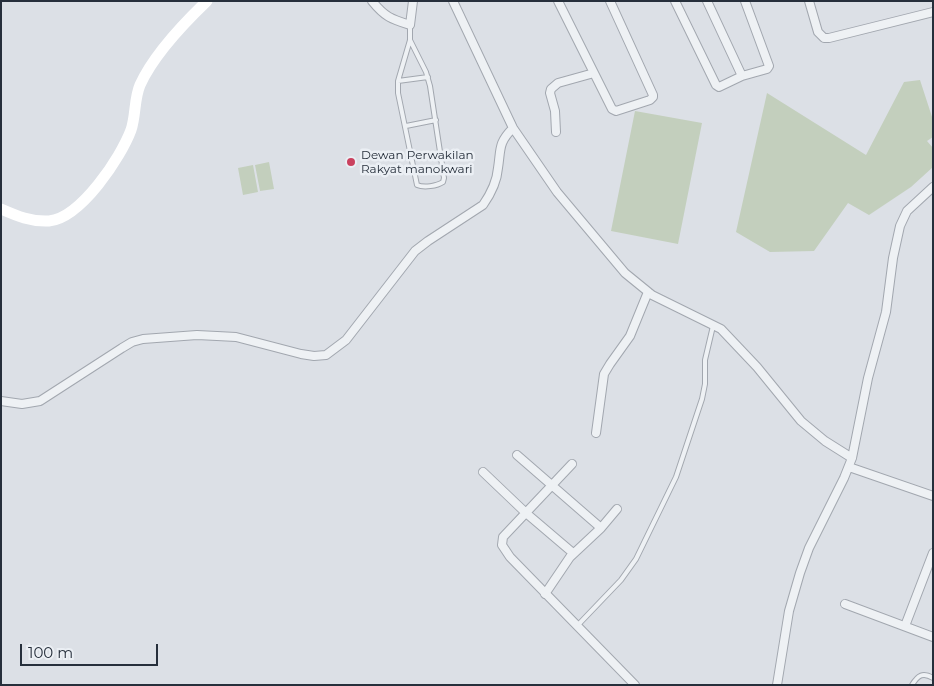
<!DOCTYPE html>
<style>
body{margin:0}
#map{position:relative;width:934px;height:686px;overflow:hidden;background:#dce0e6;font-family:Montserrat,sans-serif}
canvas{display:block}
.frame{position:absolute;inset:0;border:2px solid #262f3b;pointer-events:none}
.scale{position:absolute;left:20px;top:644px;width:138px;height:22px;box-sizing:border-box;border:2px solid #262f3b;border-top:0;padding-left:6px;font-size:15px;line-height:18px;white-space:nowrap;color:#262f3b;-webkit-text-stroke:4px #ebeff4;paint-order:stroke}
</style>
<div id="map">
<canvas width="934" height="686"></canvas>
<div class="frame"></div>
<div class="scale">100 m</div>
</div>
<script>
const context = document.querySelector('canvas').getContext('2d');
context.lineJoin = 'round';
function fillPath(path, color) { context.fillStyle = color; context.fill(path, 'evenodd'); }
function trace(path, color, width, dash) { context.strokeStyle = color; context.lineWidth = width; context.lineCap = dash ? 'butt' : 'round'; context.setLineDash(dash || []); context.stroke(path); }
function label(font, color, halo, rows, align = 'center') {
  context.font = font + ' Montserrat,sans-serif'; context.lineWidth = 5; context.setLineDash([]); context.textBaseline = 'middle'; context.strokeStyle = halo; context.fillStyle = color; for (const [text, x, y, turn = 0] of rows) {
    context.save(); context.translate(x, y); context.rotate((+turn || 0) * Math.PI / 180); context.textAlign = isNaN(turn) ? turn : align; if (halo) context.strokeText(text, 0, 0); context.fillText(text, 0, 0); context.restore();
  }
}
const green = new Path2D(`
 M920,80L933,120V137L927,141L933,148V167L911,187L869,215L848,203L814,251L770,252L736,232L767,93L866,155L904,82Z
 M635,111L702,123L678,244L611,231Z
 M269,162L274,189L260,191L255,165Z
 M253,165L258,192L243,195L238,168Z`);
const lane = new Path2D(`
 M410,25V40L398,81V93L417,185C424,188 437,186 443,182L444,178L430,86L426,72L410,40
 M398,81L428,77
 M406,126L436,120
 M577,626L621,580L636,559L676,477L702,399L705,384V360L713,326
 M912,685C918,675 923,672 933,678`);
const street = new Path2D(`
 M372,1C385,17 391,19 410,25L413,1
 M453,1L513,128L557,192L625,273L652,295L721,329L757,367L801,421L825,441L852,458
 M558,1L612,109L616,111L650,100L653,97V95L610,1
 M675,1L716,85L719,87L742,76L767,69L769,66L745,1
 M707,1L742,76
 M809,1L818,32L824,38H829L933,12
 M556,132L555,111L550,93L551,89L558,83L594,73
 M1,401L22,404L40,401L122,348L132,342L143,339L197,335L217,336L236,337L301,354L314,356L326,355L346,340L415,251L428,241L483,205C490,195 497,181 498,168C501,149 498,143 513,128
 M596,433L604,374L610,364L630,336L648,292
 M517,455L601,528
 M572,464L503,537L502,545L510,557L635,685
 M849,467L933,496
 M483,472L526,513L573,553
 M545,594L570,557L601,528L617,509
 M845,604L933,637
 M905,626L933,553
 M777,685L789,611L800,573L809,548L844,478L852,458L868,378L886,312L893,258L900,226L907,211L933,187`);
const secondary = new Path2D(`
 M1,209C17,216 31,222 49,221C81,218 121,157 131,130C136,115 134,99 140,85C154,54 183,24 207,1`);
const markers = [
 [351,162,5,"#ca415e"]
];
const poiNames = [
 ["Dewan Perwakilan",361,155],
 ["Rakyat manokwari",361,169]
];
fillPath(green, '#c3cfbd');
trace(lane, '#a2a7af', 6);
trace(street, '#a2a7af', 10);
trace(lane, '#eef1f4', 4);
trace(street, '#eef1f4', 8);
trace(secondary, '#fff', 11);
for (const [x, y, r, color] of markers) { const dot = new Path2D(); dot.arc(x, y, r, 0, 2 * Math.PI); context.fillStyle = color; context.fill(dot); trace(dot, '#ebeff4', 2); }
label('12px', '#262f3b', '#ebeff4', poiNames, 'left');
</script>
